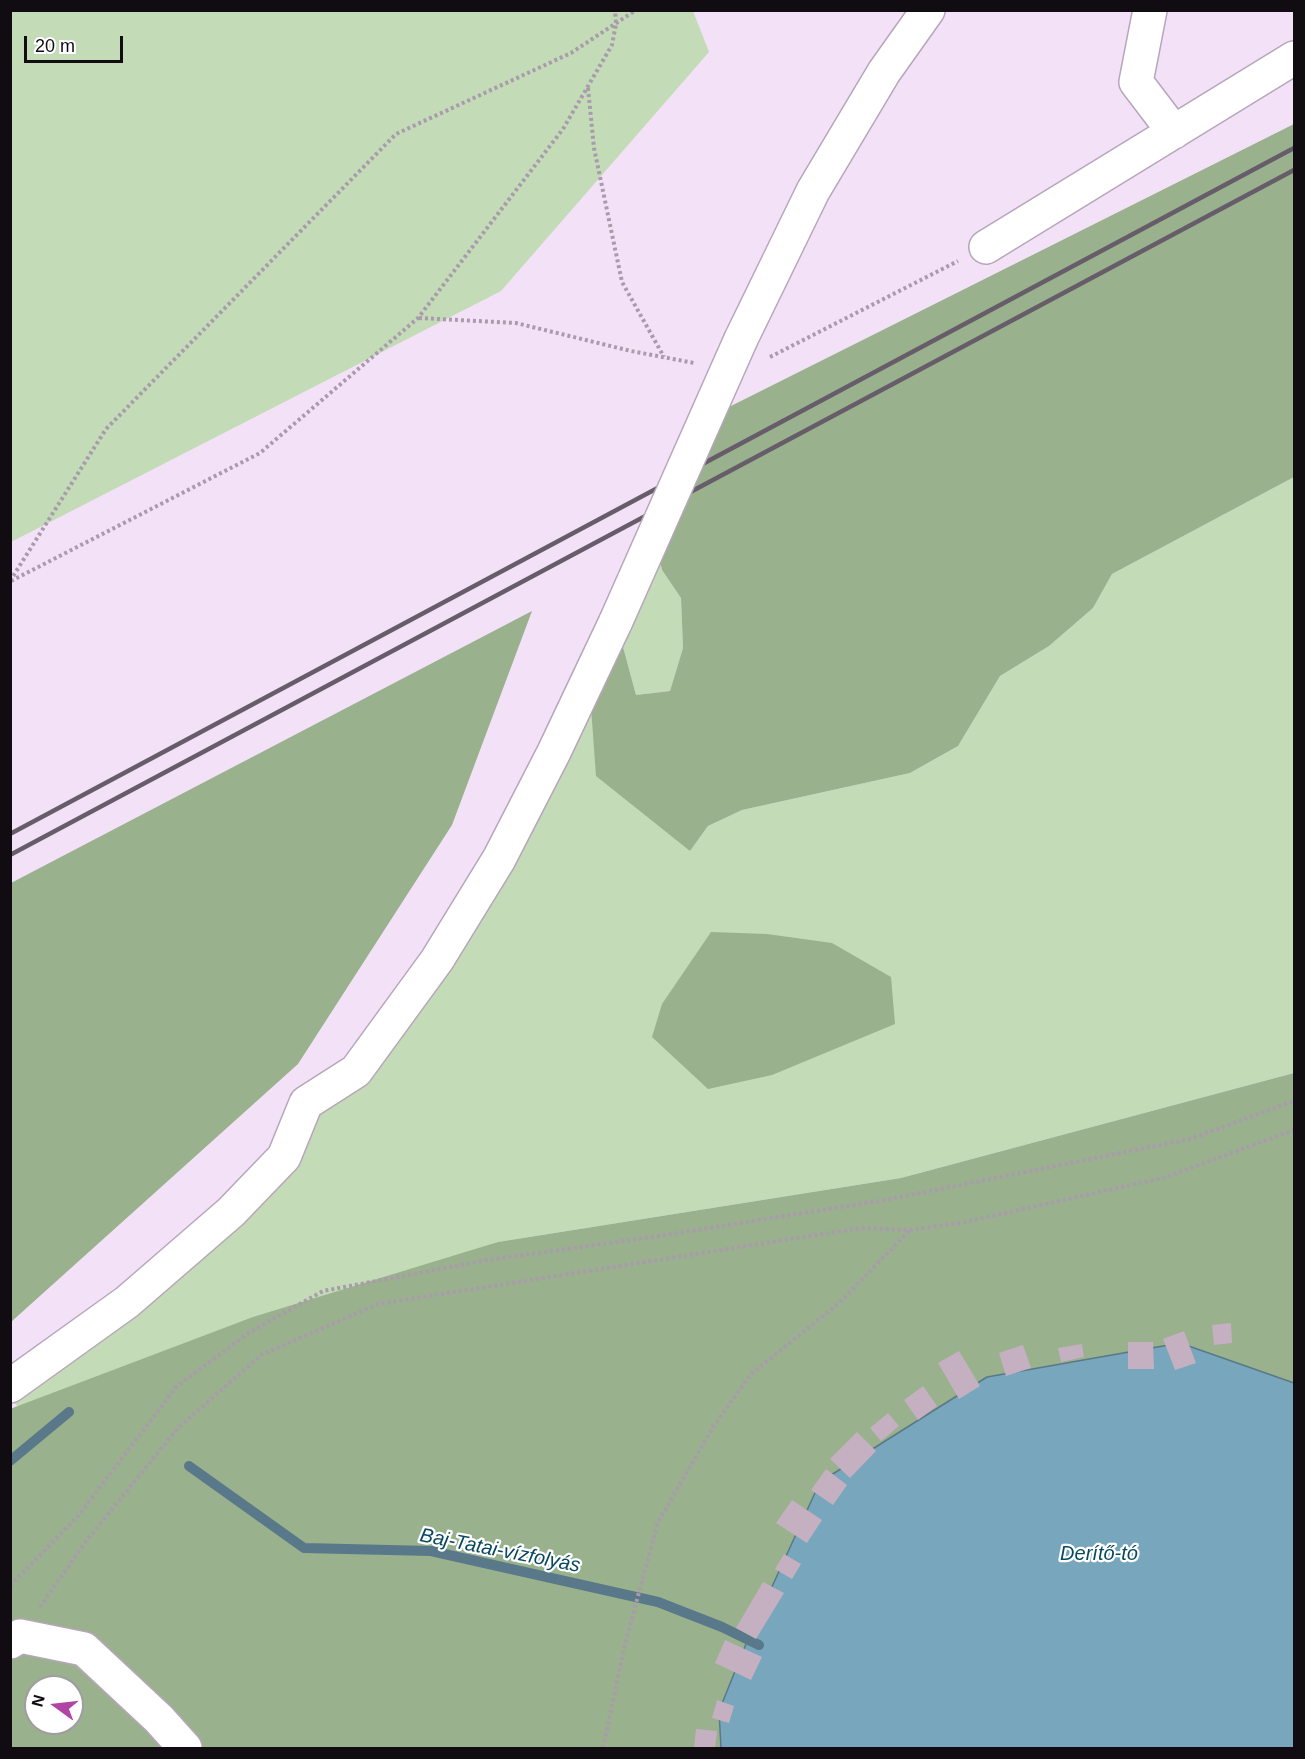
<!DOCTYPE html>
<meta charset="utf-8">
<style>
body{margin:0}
#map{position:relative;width:1305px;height:1759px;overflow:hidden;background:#f3e2f7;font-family:Helvetica,sans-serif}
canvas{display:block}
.frame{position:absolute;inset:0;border:12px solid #110b12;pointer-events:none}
.north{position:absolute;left:24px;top:1675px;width:60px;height:60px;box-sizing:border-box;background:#fff;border:2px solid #a09da0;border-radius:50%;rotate:285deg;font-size:16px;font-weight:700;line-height:24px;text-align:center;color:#110b12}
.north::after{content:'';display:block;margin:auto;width:21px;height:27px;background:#b045a5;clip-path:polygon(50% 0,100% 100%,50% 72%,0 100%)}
.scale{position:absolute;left:24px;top:36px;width:99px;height:27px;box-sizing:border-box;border:3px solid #110b12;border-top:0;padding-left:8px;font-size:18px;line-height:21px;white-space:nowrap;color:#110b12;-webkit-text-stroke:4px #fff;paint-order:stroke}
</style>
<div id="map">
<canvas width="1305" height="1759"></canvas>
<div class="frame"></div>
<div class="north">N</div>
<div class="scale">20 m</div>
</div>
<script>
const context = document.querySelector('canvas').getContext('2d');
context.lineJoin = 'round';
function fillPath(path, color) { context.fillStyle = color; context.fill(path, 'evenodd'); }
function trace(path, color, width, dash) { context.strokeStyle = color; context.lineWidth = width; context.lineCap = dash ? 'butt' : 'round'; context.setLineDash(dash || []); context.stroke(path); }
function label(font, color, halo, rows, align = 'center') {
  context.font = font + ' Helvetica,sans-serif'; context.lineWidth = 4.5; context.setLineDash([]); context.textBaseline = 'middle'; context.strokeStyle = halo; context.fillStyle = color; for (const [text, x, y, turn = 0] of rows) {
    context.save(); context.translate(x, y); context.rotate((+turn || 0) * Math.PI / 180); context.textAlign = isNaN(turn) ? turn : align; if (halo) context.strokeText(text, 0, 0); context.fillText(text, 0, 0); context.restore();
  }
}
const green = new Path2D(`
 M11,10L693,11L709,52L501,291L11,542Z
 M1294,477V1073L901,1178L498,1242L18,1407L11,1399L231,1212L306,1103L356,1071L589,679L690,851L708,826L742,810L910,773L958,746L1000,676L1049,646L1093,608L1112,574Z
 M654,536L662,570L681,598L683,648L670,691L636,695L616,621Z`);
const forest = new Path2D(`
 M1294,124V477L1112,574L1093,608L1049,646L1000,676L958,746L910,773L742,810L708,826L690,851L596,776L589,679L616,621L636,695L670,691L683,648L681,598L662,570L654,536L705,419Z
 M532,611L452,825L298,1064L11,1322V883Z
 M711,932L767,934L832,943L891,977L895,1024L772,1075L708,1089L652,1037L662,1004Z
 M1294,1073V1383L1180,1343L987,1377L820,1482L719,1711L721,1748H11L10,1409L253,1317L498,1242L901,1178ZM36,1687H72V1723H36Z`);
const water = new Path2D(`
 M1180,1343L1294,1383V1748H721L719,1711L748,1639L820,1482L987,1377Z`);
const stream = new Path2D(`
 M10,1461L69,1412
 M189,1466L304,1548L431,1551L658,1602L722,1627L759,1645`);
const building = new Path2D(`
 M1231,1323L1232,1343L1214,1345L1212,1325Z
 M1184,1331L1196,1363L1175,1370L1163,1339Z
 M1128,1342H1153L1154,1369H1128Z
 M1082,1344L1084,1357L1061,1362L1058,1348Z
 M1023,1345L1031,1368L1006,1376L999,1353Z
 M959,1351L980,1386L959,1399L938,1363Z
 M923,1386L937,1406L918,1420L904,1400Z
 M888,1413L899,1426L881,1441L870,1428Z
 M857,1432L876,1451L850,1478L830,1459Z
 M826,1469L847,1485L833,1505L811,1490Z
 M792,1500L822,1520L807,1543L776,1523Z
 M784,1554L801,1564L792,1579L775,1569Z
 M763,1582L784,1593L756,1639L736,1628Z
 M725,1640L762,1657L751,1680L715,1663Z
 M717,1700L734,1706L729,1723L712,1718Z
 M696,1729L717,1731L715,1748H694Z`);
const path = new Path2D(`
 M588,88L594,148L622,282L664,357
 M419,318L516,323L631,351L694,363
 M770,357L958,261
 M10,581L106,429L396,134L571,53L636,10
 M11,581L260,453L418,318L563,129L612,45L616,24L615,10
 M10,1586L78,1516L177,1386L250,1332L323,1291L488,1260L659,1236L885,1200L1190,1139L1294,1101
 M40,1607L87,1540L178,1428L261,1355L378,1304L861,1228L910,1230L966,1222L1166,1177L1294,1130
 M603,1748L625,1644L658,1522L713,1427L751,1374L838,1304L910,1230`);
const minor = new Path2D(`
 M1150,10L1136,82L1174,132
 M986,247L1294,58
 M10,1642L20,1636L84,1649L159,1719L185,1748`);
const major = new Path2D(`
 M741,339L813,191L884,72L928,10
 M10,1386L127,1302L231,1212L284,1157L306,1103L356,1071L437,960L499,859L554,752L616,621`);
const rail = new Path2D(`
 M10,834L1294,148
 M10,855L1294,170`);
const majorBridge = new Path2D(`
 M616,621L741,339`);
const waterNames = [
 ["Baj-Tatai-vízfolyás",500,1551,11],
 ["Derítő-tó",1099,1554]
];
fillPath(green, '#c3dbb6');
fillPath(forest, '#99b18c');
fillPath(water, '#78a6bc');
trace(water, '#597889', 1.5);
trace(stream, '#597889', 10);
fillPath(building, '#c5b0c1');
trace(minor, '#b7a6ba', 36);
trace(major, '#b7a6ba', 36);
trace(path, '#a99bac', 4, [3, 3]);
trace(minor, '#fff', 33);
trace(major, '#fff', 33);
trace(rail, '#675c69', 4.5);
trace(majorBridge, '#b7a6ba', 36, []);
trace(majorBridge, '#fff', 33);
label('italic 20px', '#084860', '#fff', waterNames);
</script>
